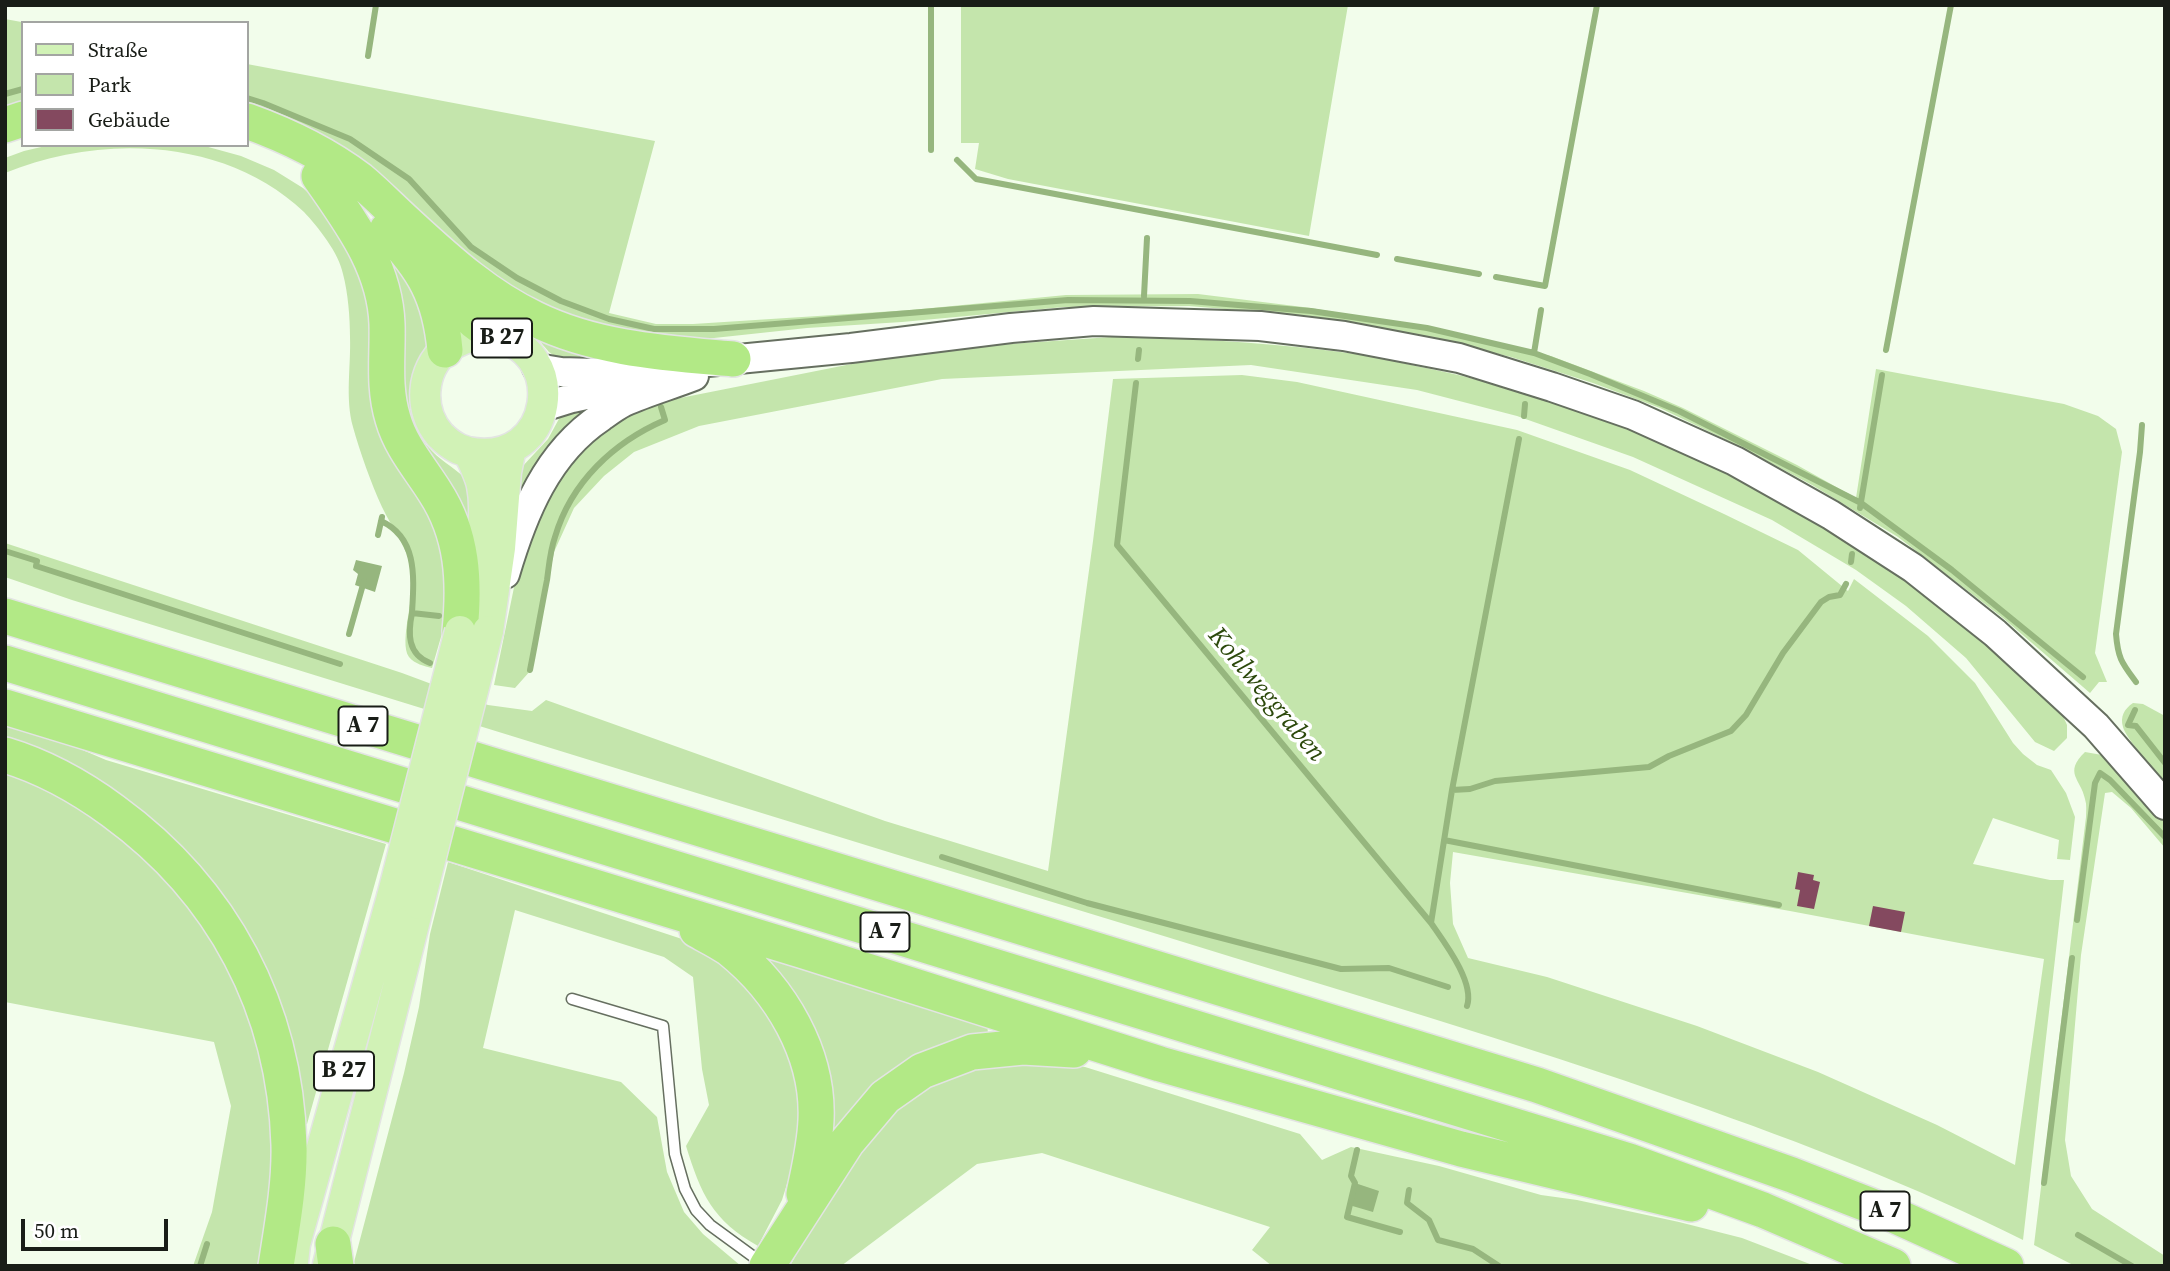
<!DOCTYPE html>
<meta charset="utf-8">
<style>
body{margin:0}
#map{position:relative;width:2170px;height:1271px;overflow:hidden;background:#f2fdeb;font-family:"Source Serif 4",serif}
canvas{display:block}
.frame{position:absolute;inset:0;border:7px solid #191d17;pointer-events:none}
.legend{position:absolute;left:21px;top:21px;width:228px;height:126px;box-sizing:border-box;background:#fff;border:2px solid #a3a5a2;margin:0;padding:9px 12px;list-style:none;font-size:21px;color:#191d17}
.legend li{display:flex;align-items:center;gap:14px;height:35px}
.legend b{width:35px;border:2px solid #a3a5a2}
.scale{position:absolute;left:21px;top:1219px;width:147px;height:32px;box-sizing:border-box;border:4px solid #191d17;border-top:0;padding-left:9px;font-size:21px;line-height:24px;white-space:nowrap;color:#191d17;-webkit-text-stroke:5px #fff;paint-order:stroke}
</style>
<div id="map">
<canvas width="2170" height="1271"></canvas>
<div class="frame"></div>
<ul class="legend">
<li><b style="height:9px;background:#d1f2b6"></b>Straße</li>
<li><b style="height:19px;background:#c4e5ac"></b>Park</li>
<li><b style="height:19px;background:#84495f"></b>Gebäude</li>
</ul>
<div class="scale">50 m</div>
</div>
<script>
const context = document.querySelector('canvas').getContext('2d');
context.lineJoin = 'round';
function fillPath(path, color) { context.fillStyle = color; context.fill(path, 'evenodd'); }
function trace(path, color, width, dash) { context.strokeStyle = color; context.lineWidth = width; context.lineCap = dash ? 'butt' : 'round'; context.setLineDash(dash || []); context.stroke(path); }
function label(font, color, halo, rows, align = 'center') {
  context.font = font + ' "Source Serif 4",serif'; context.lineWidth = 7; context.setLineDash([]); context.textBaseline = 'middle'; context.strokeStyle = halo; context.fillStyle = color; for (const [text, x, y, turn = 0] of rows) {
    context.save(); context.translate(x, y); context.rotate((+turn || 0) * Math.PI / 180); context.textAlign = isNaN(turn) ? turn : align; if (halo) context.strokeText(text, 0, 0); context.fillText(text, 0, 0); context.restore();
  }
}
const green = new Path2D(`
 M961,5H1348L1309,236L1008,179L975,169L979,143H961Z
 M5,19L27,23H23V100L5,107Z
 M247,64L655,141L609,313L656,324H693L911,310L1066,295L1198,294L1311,308L1440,330L1551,356L1644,391L1683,408L1797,465L1856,498L1876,369L2064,404L2098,416L2116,429L2122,452L2095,653L2107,682H2099L2090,693L2003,618L1898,537L1812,485L1739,446L1660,408L1593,383L1511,357L1421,335L1310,316L1189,306L1064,307L902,322L807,328L714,338H668L628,334L535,304L247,105Z
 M50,145H201L241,156L274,170L303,188L324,207L360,260L449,571L443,630L432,668C424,666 415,664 409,657C398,642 417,591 412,569C406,546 392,528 382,507C371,483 360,452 353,427C345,398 351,367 350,337C350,317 348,293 343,274C339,253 318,227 304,212C227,138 101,133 5,173V158L24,151Z
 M380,233L418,280L427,345C404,377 402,421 432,451C443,463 458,469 469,483L471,544L406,422Z
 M1126,336C1205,339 1285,344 1364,355C1384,358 1405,364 1426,368C1615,407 1798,492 1950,611C1991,643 2027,680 2063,716L2067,725V738L2054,751L2035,742L1966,658L1906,606L1856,570L1772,520L1633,457L1517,416L1417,390L1251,365L942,379L699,426L634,452L604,476L574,508L554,552L531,670L515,688L494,685L519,563L554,479L597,435L645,405L922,350Z
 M536,337L629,358L564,363L549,352Z
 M1242,375L1297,382L1517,430L1630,470L1724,514L1798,550L1848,591L1854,579L1928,636L1975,683L2013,743L2023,754L2037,765L2051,770L2066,793L2075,817L2070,860L2057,859L2059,840L1993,818L1973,864L2050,880H2064L2023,1240C1915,1186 1802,1143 1689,1103C1517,1042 1342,991 1167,937C802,826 437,713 72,600L5,577V543L402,673L488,705L532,711L546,700L885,821L1048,871L1093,541L1113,379ZM1453,852L1790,911L2044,959L2015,1165L1937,1125L1818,1072L1697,1026L1547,977L1468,958L1453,924L1450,883Z
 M636,387L553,443L534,466L513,501L521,468L548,439L560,417L572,408Z
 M2133,703L2143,704L2165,716V782C2155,770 2126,739 2123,727C2120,717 2124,709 2133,703Z
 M5,722L64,742L106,760L386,844L307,1124L298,1125L238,928L5,743Z
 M2085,752L2102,755L2165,823V848L2131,808L2112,792L2105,793L2081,955L2065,1140L2071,1176L2092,1209L2165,1256V1266H2075L2034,1245L2086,817C2086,811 2087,805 2085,799C2081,779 2063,773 2085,752Z
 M5,770L53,789L118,830L200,917L240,987L261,1049L276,1153L270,1214L257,1266H193L212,1212L231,1106L214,1042L5,1002Z
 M448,862L679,938L706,950L732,969L782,1032L802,1096L800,1129L791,1171L782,1200L758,1246C712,1220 701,1194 686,1146L709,1105L702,1069L693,977L664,957L515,910L483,1048L621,1082L657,1117L667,1172L684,1212L703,1234L741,1266H353L404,1073L419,1007L430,934Z
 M768,956L987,1022L988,1034L834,1139L765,963Z
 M1011,1061H1049L1085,1067L1300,1134L1322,1160L1351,1147L1439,1166L1541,1195L1577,1200L1679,1222L1742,1238L1815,1266H1272L1252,1250L1270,1227L1042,1153L977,1164L841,1266H790C826,1203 859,1127 924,1088C950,1073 983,1068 1011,1061Z`);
const water = new Path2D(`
 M356,560L382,566L375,592L355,585L358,574L353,570Z
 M1355,1183L1379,1191L1373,1212L1349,1205Z`);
const stream = new Path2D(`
 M931,5V150
 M368,56L376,5
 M5,94L23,89
 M247,98L263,103L350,139L409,179L471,247L517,278L561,301L609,319L654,329H714L1068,300L1190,301L1311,311L1427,328L1534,353L1590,374L1679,411L1861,503L1952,570L2083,677
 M957,160L976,179L1377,255
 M1397,259L1479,274
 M1496,277L1545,286L1597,5
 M1144,296L1147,238
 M1886,350L1951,5
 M1534,353L1541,310
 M1138,359L1139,350
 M1136,383L1117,545L1431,923C1444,942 1475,982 1467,1006
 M1524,416L1525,404
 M1860,508L1882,375
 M381,521C418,538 414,578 412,613L439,616
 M378,535L382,517
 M5,551L37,561L36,566L340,664
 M1851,562L1852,554
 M412,613C408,633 407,654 430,663
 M349,634L364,581
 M530,670C536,640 541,610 547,580C549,566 550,551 555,537C571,482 614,442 665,420L661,407
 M2136,682C2122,663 2118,659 2116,634L2140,452L2142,425
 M2135,710L2128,725L2136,726L2165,763
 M1452,790L1470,789L1495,781L1649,767L1669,756L1731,731L1746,715L1783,653L1821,602L1829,597L1840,595L1846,584
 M1444,840L1779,905
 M942,857L1087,903L1341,969L1389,968L1448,987
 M2077,920L2095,783L2100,773L2110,780L2165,837
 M1431,923L1452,790L1519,439
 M1357,1150L1351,1176L1355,1183L1347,1217L1400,1232
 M2044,1183L2072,958
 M1409,1190L1407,1203L1429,1220L1438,1240L1473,1249L1499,1266
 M2078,1235L2132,1266
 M200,1266L207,1244`);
const building = new Path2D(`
 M1798,872L1814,875L1813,880L1820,882L1814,909L1797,906L1800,890L1795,889Z
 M1873,906L1905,912L1901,932L1869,926Z`);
const lane = new Path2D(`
 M572,999L663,1026L675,1154L685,1189L696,1210L710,1225L762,1263`);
const secondary = new Path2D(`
 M537,368L561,372L595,373L851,348L1011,328L1094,321L1260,326L1344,336L1459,358L1552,387L1633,415L1735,461L1831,515L1913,568L1995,633L2096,726L2165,805
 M543,407L572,398L632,385
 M505,574C523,513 547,453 601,417C608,412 616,406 624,402C646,392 671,385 694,376`);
const primary = new Path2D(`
 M467,452C557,470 570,345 491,336C475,334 459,339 446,349C421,370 418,410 440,435C445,440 451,445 457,448C460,450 464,450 467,452C472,457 481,479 482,486C489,520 477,565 468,597
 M488,631L500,548L506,472L511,448
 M293,1262L295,1244L392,897
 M328,1265L419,904`);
const highway = new Path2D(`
 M247,121C286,135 327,155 360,180C378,195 394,212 411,227C449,262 488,297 535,319C596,349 666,353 733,359
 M5,125L23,119
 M319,176C350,221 385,266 387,324C388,356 383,387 393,419C401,447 420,468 435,492C463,535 465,582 460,631
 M387,230C424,269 440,296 445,350
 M436,267L474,321L494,336
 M5,616L1537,1085L1792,1175L1887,1212L2006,1266
 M5,663L1629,1161L1763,1210L1893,1266
 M5,707L804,951L1160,1064L1461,1149L1691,1204
 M5,755C45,767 79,786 113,811C223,891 285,1008 289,1145C290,1184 282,1227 276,1266
 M697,930C708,936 720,942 730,949C781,990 819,1054 816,1120C815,1146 809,1170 804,1194
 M333,1244L336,1266
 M767,1266L847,1142L885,1097L922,1071L972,1052L1023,1047L1074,1050`);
const primaryBridge = new Path2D(`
 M392,897L460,631
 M419,904L488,631`);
const shields = [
 [502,338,60],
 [363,726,49],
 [885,932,49],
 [344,1071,60],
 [1885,1211,49]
];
const shieldNames = [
 ["B 27",502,338],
 ["A 7",363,726],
 ["A 7",885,932],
 ["B 27",344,1071],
 ["A 7",1885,1211]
];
const waterNames = [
 ["Kohlweggraben",1266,695,50]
];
fillPath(green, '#c4e5ac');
fillPath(water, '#96b67e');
trace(stream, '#96b67e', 6);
fillPath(building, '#84495f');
trace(lane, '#666f60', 13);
trace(secondary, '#666f60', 32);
trace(primary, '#e3e4e3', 33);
trace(highway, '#e3e4e3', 38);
trace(lane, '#fff', 10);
trace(secondary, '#fff', 28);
trace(primary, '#d1f2b6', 30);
trace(highway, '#b2e986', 35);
trace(primaryBridge, '#e3e4e3', 33, []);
trace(primaryBridge, '#d1f2b6', 30);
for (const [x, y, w] of shields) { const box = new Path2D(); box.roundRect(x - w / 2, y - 19.5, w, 39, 5); context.fillStyle = '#fff'; context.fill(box); trace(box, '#191d17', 2); }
label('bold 23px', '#191d17', null, shieldNames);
label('italic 26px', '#2c490c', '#fff', waterNames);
</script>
